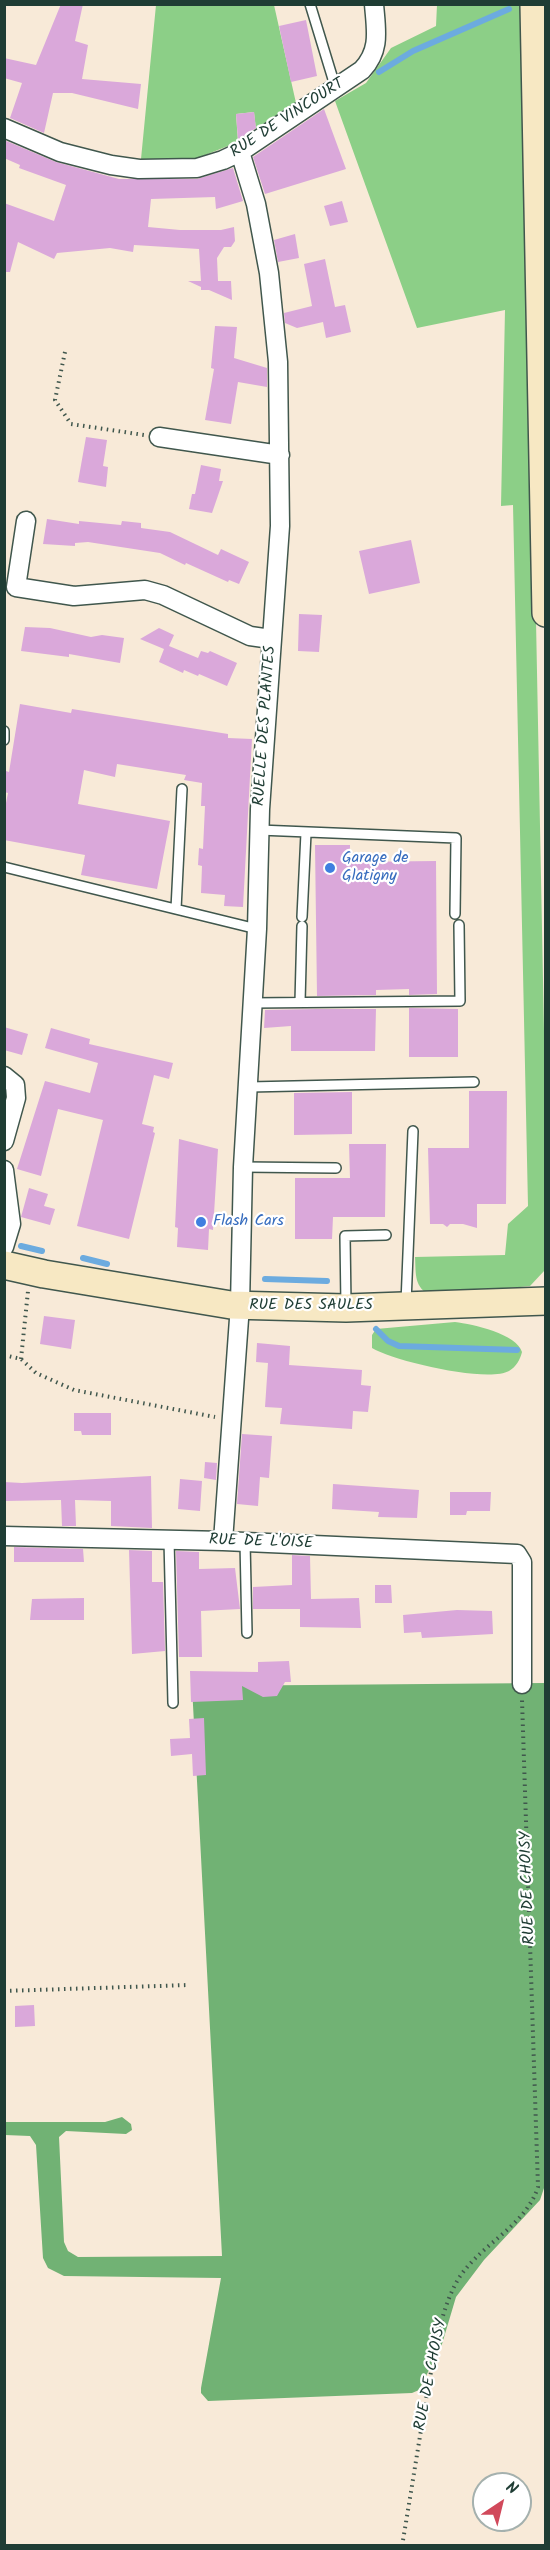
<!DOCTYPE html>
<style>
body{margin:0}
#map{position:relative;width:550px;height:2550px;overflow:hidden;background:#f8ead8;font-family:Kalam,sans-serif}
canvas{display:block}
.frame{position:absolute;inset:0;border:6px solid #1f3d34;pointer-events:none}
.north{position:absolute;left:472px;top:2472px;width:60px;height:60px;box-sizing:border-box;background:#fff;border:2px solid #a5b1ae;border-radius:50%;rotate:35deg;font-size:16px;font-weight:700;line-height:24px;text-align:center;color:#1f3d34}
.north::after{content:'';display:block;margin:auto;width:21px;height:27px;background:#d1495b;clip-path:polygon(50% 0,100% 100%,50% 72%,0 100%)}
</style>
<div id="map">
<canvas width="550" height="2550"></canvas>
<div class="frame"></div>
<div class="north">N</div>
</div>
<script>
const context = document.querySelector('canvas').getContext('2d');
context.lineJoin = 'round';
function fillPath(path, color) { context.fillStyle = color; context.fill(path, 'evenodd'); }
function trace(path, color, width, dash) { context.strokeStyle = color; context.lineWidth = width; context.lineCap = dash ? 'butt' : 'round'; context.setLineDash(dash || []); context.stroke(path); }
function label(font, color, halo, rows, align = 'center') {
  context.font = font + ' Kalam,sans-serif'; context.lineWidth = 4.5; context.setLineDash([]); context.textBaseline = 'middle'; context.strokeStyle = halo; context.fillStyle = color; for (const [text, x, y, turn = 0] of rows) {
    context.save(); context.translate(x, y); context.rotate((+turn || 0) * Math.PI / 180); context.textAlign = isNaN(turn) ? turn : align; if (halo) context.strokeText(text, 0, 0); context.fillText(text, 0, 0); context.restore();
  }
}
const green = new Path2D(`
 M156,5H274L296,103L256,130L254,112L236,114L238,142L195,159H141Z
 M437,5H524L546,1134L545,1270L530,1286L431,1296C414,1287 416,1275 415,1257L505,1255L508,1224L528,1206L513,505L501,506L505,310L417,328L335,101L366,83L391,48L436,26Z
 M455,1322C473,1324 517,1334 522,1352C520,1360 516,1367 509,1371C487,1383 393,1361 372,1348V1335L376,1329Z`);
const forest = new Path2D(`
 M545,1683V2185L540,2200L484,2260L456,2297L442,2344L419,2390L412,2393L208,2401L201,2393V2388L221,2278L64,2276L48,2268L43,2258L36,2145L30,2136L5,2135L4,2122H105L122,2117L131,2124L132,2130L126,2134L66,2131L59,2137L64,2242L68,2251L78,2257L222,2256L192,1686Z`);
const stream = new Path2D(`
 M379,72L413,51L509,9
 M21,1246L42,1251
 M83,1258L107,1264
 M265,1279L327,1281
 M376,1329L388,1341L399,1346L517,1350`);
const building = new Path2D(`
 M61,4H83L75,41L88,45L82,79L141,84L138,109L72,93H53L44,133L10,118L22,83L4,78V58L36,65Z
 M306,20L317,76L291,82L279,26Z
 M324,109L346,169L265,194L253,157Z
 M254,112L256,128L238,140L236,114Z
 M4,140L56,162L119,179H197L233,168L243,201L216,209L215,197L151,199L148,227L180,230H221L234,227L235,241L231,247H224L217,258L218,281H231L232,300L209,290H201V287L188,281H201L199,249L134,245L133,252L110,248L57,253L54,259L18,242L10,272H4V203L54,221L66,185L19,168L20,165L4,158Z
 M342,201L348,222L330,226L324,206Z
 M295,234L299,258L278,262L274,240Z
 M325,259L335,307L345,305L351,332L326,338L323,322L297,328L285,323L284,313L312,306L304,264Z
 M215,326L237,327L234,358L267,368V387L238,382L231,424L205,420L214,369L211,368Z
 M86,437L107,440L103,466L108,467L106,487L78,482Z
 M201,465L221,469L219,481H223L212,513L189,509L192,494H195Z
 M47,519L79,524V521L121,525L122,521L141,523V528L170,532L218,555L221,549L249,562L239,584L229,580L228,582L186,563L185,565L160,553L88,542L75,543V546L43,544Z
 M411,540L420,583L369,594L359,551Z
 M299,614L322,615L319,652L298,651Z
 M25,627L50,628L91,637L102,635L124,638L120,663L69,654V657L21,651Z
 M159,628L174,635L169,646L198,658L201,651L208,653L210,651L237,663L227,686L199,674L198,676L184,670L183,673L159,662L164,649L140,639Z
 M20,704L71,713L72,709L228,734V738L252,739L243,907L224,906L225,895L201,893L202,866L198,865L199,848L203,849L205,806H201L202,783L184,780L186,775L117,764L115,777L84,770L78,804L170,821L157,889L81,875L85,855L4,840V813L8,793L4,792V780L6,771L9,772Z
 M315,845H350V862L436,861L437,994L409,995V989L376,990V995L317,996Z
 M409,1008L458,1009V1057H409Z
 M317,1009H376L375,1051H291V1026L264,1028L265,1010Z
 M4,1027L28,1034L22,1055L4,1050Z
 M51,1028L90,1039L89,1044L173,1063L169,1079L154,1075L142,1124L154,1127L153,1132L155,1133L129,1239L77,1226L103,1120L58,1109L41,1176L17,1169L45,1081L90,1093L98,1063L45,1048Z
 M469,1091H507L506,1204H477V1228L463,1224H450L447,1227L443,1224H430L428,1148H469Z
 M352,1092V1134L294,1135V1093Z
 M179,1139L218,1149L213,1230L209,1229L208,1250L177,1247L178,1228L175,1227Z
 M349,1144H386L385,1217H333L332,1239H295V1178H350Z
 M29,1188L48,1194L44,1206L55,1209L50,1225L21,1217Z
 M44,1316L75,1320L71,1349L40,1344Z
 M257,1343L290,1346L289,1365L362,1370L361,1385L371,1386L368,1412L353,1411L352,1429L280,1424L282,1408L265,1407L268,1363L256,1362Z
 M74,1413H111V1435H82L81,1431H74Z
 M242,1434L272,1436L269,1478L260,1477L258,1506L237,1504Z
 M205,1462L217,1463L216,1480L204,1478Z
 M151,1476L152,1528L111,1526V1501L75,1500L76,1526H62L61,1500L4,1501V1482L22,1483Z
 M180,1479L202,1481L200,1511L178,1509Z
 M333,1484L419,1490L417,1518L378,1517L379,1512L332,1509Z
 M450,1492H491L490,1511H467L466,1515H450Z
 M14,1547L83,1549L84,1562H14Z
 M129,1550L152,1551V1582H163L165,1651L132,1654Z
 M176,1551L199,1552V1569L235,1568L240,1609L201,1611L202,1657H179Z
 M292,1555L310,1556L311,1599L359,1598L361,1628L300,1627V1609H253V1587L292,1585Z
 M375,1585H391L392,1603H375Z
 M84,1598V1620H30L32,1599Z
 M457,1610L492,1611L493,1634L422,1638L421,1632L404,1633L403,1615Z
 M289,1661L291,1682H285L277,1696L263,1697L242,1686L243,1700L191,1702L190,1671L258,1672V1662Z
 M204,1718L206,1775L193,1776L192,1754L171,1756L170,1739L190,1738L189,1719Z
 M34,2005L35,2026L15,2027V2006Z`);
const path = new Path2D(`
 M65,352L55,400L71,424L144,435
 M4,1355L21,1359L36,1373L74,1390L215,1417
 M21,1359L28,1291
 M4,1991L189,1985
 M402,2546C411,2493 419,2441 428,2388C435,2353 439,2315 456,2283C476,2246 525,2228 538,2187L522,1700`);
const lane = new Path2D(`
 M310,4L336,89
 M4,731V740
 M259,830L456,838L455,914
 M4,867L257,929
 M176,909L182,789
 M302,917L306,833
 M300,1002L302,926
 M253,1003L460,1001L459,925
 M249,1087L474,1082
 M243,1167L336,1168
 M406,1303L413,1131
 M346,1305L345,1236L386,1235
 M169,1540L173,1703
 M245,1542L247,1633`);
const street = new Path2D(`
 M4,128L60,152L111,165L139,169L197,168L223,160L240,152L362,70C381,50 376,30 374,4
 M159,437L280,455
 M26,521L16,587L74,596L145,590L163,595L250,636L271,639
 M4,1076L15,1085L16,1098L4,1141
 M4,1170L11,1224L4,1247
 M4,1536L223,1541L517,1554L522,1562V1684
 M223,1541L240,1305L243,1167L257,929L260,809L280,526L278,362L269,273L256,204L240,152`);
const secondary = new Path2D(`
 M534,4L546,613
 M4,1265L44,1274L231,1305L346,1308L546,1301`);
const markers = [
 [330,868,6,"#3f7fe0"],
 [201,1222,6,"#3f7fe0"]
];
const streetNames = [
 ["RUE DE VINCOURT",288,119,-33],
 ["RUELLE DES PLANTES",266,726,-86],
 ["RUE DES SAULES",311,1306],
 ["RUE DE L'OISE",261,1543,2],
 ["RUE DE CHOISY",529,1888,-92],
 ["RUE DE CHOISY",432,2375,-79]
];
const shopNames = [
 ["Garage de",342,859],
 ["Glatigny",342,877],
 ["Flash Cars",213,1222]
];
fillPath(green, '#8ccf87');
fillPath(forest, '#71b274');
trace(stream, '#6cabdf', 6);
fillPath(building, '#daa8da');
trace(lane, '#40574d', 12);
trace(street, '#40574d', 21);
trace(secondary, '#40574d', 30);
trace(path, '#40574d', 4, [1.5, 4.5]);
trace(lane, '#fff', 9);
trace(street, '#fff', 18);
trace(secondary, '#f7e8c3', 27);
for (const [x, y, r, color] of markers) { const dot = new Path2D(); dot.arc(x, y, r, 0, 2 * Math.PI); context.fillStyle = color; context.fill(dot); trace(dot, '#fff', 2); }
label('16px', '#1f3d34', '#fff', streetNames);
label('16px', '#366cbe', '#fff', shopNames, 'left');
</script>
